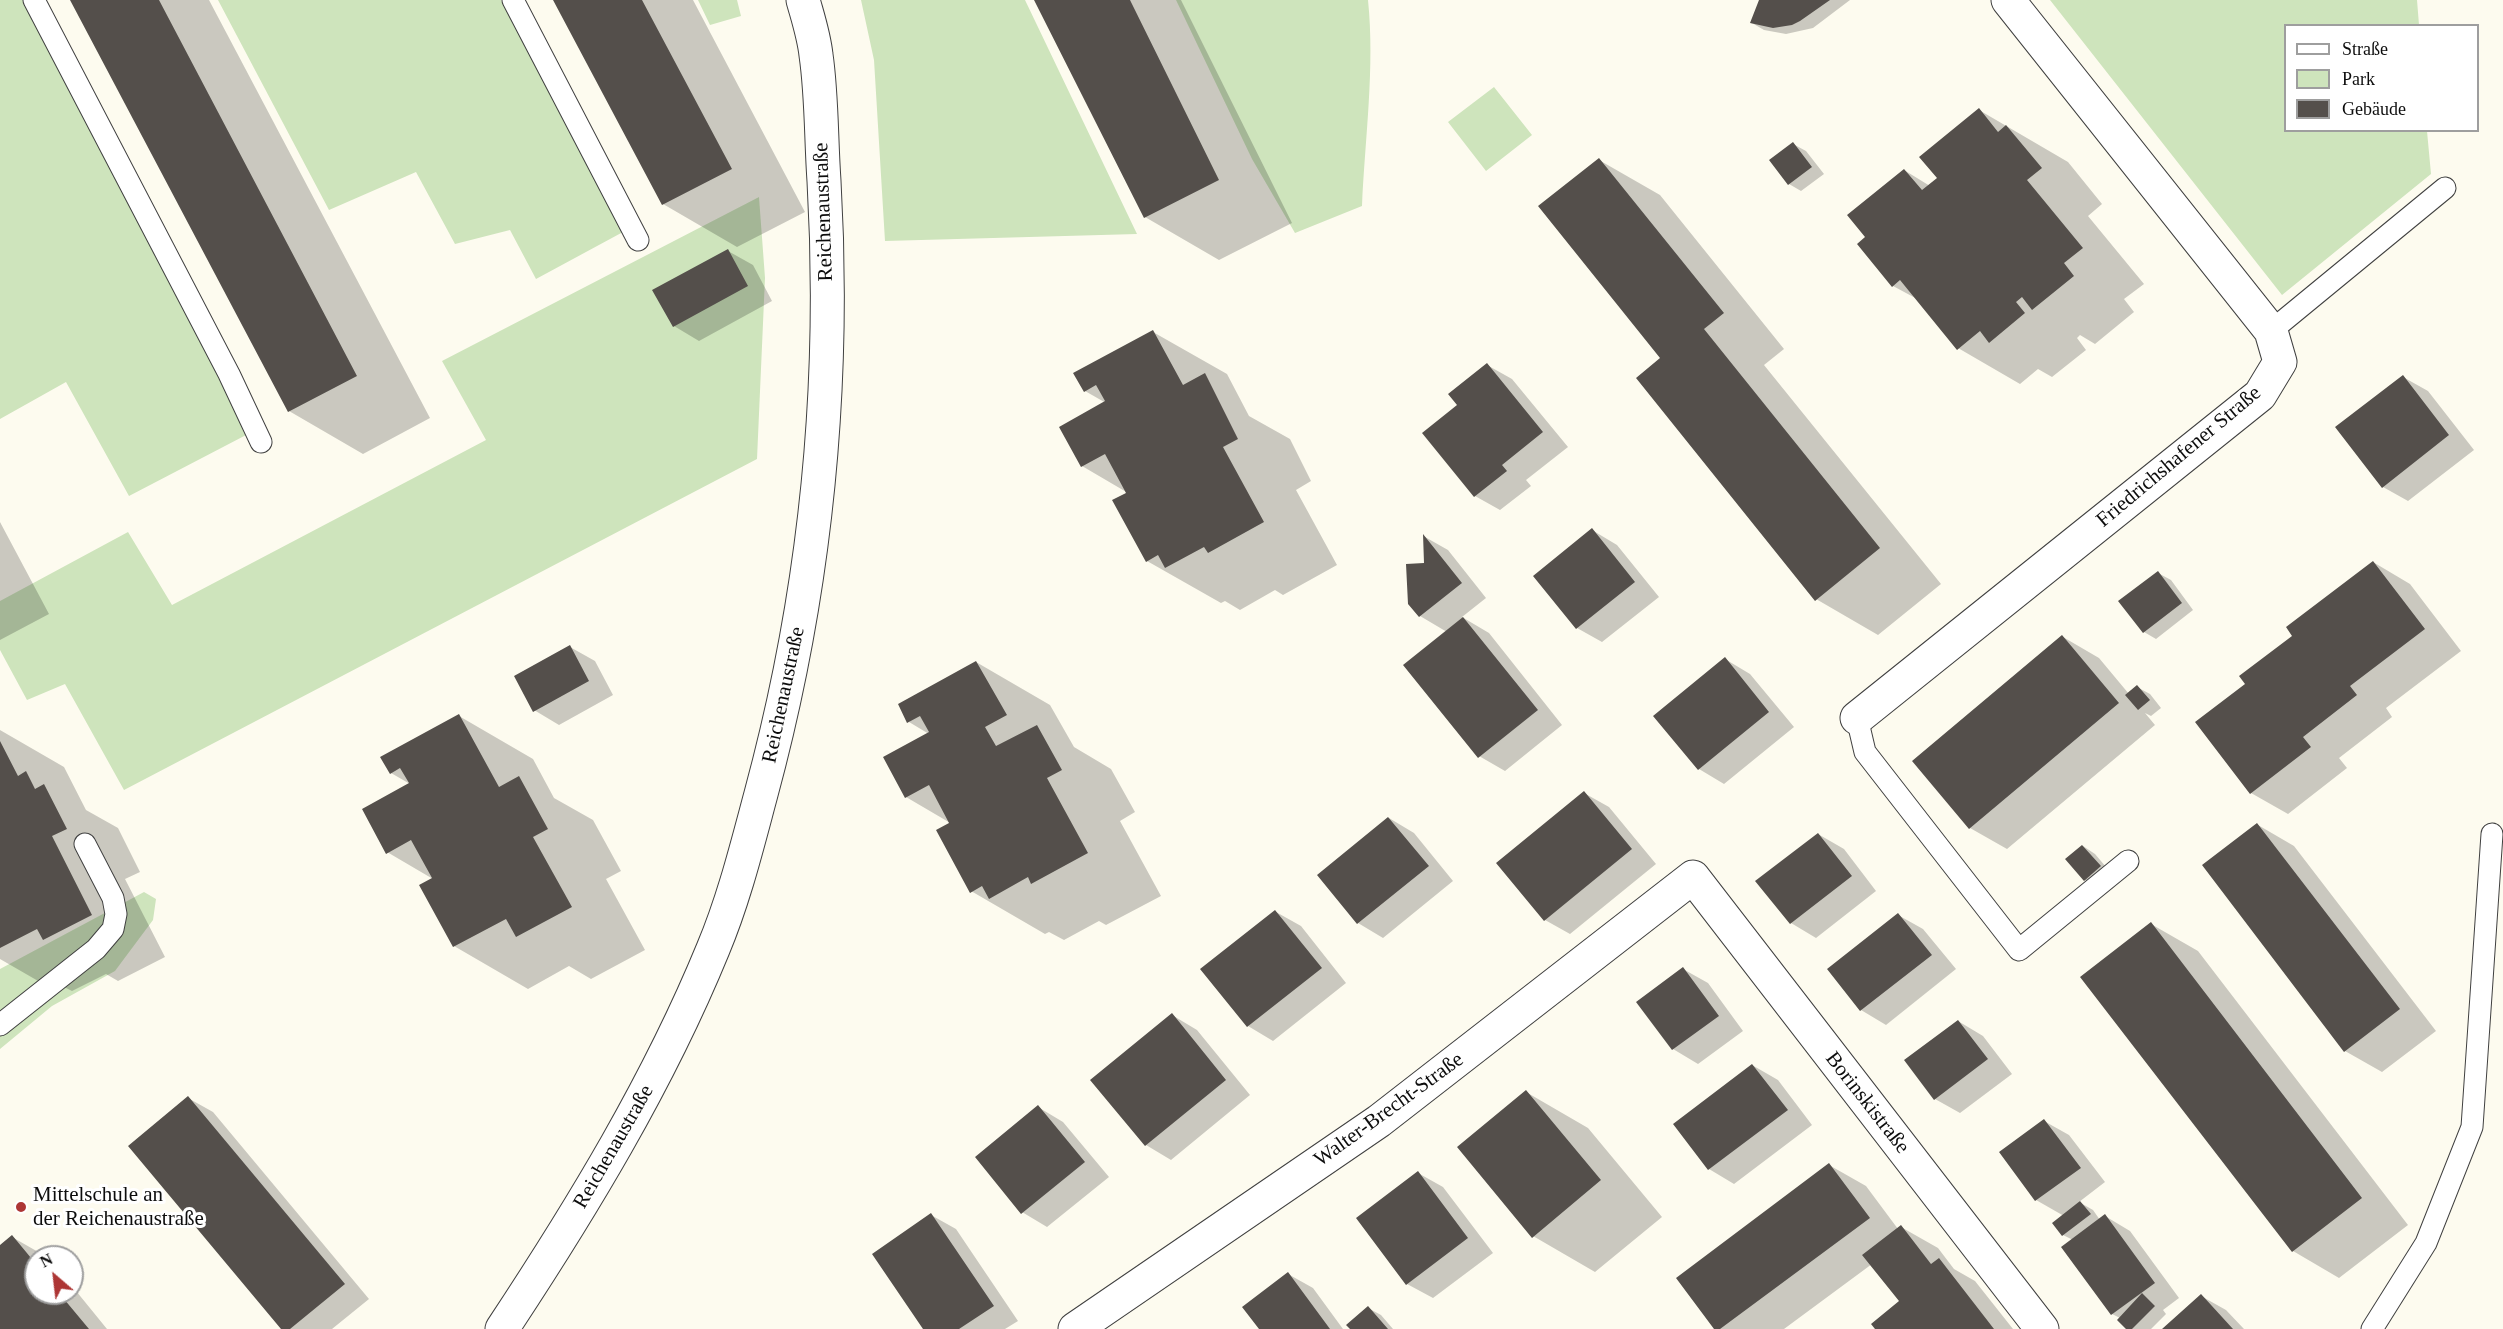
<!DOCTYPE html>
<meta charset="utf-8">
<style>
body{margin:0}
#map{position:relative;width:2503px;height:1329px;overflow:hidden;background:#fdfbef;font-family:"Times New Roman",serif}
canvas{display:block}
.legend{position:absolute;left:2284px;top:24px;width:195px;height:108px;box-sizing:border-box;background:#fff;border:2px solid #9e9e9e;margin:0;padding:8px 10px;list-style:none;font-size:18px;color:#0d0d0d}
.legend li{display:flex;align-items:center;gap:12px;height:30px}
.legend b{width:30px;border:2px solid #9e9e9e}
.north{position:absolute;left:24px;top:1245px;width:60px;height:60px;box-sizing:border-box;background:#fff;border:2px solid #9e9e9e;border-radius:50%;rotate:332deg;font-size:16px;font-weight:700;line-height:24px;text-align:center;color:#0d0d0d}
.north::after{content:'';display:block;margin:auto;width:21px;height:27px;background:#ad3635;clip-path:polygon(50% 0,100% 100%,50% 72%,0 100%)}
</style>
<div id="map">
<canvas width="2503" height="1329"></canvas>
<ul class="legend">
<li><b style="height:8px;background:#fff"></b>Straße</li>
<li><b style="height:16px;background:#cee4bc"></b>Park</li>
<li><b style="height:16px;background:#544f4b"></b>Gebäude</li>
</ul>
<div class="north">N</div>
</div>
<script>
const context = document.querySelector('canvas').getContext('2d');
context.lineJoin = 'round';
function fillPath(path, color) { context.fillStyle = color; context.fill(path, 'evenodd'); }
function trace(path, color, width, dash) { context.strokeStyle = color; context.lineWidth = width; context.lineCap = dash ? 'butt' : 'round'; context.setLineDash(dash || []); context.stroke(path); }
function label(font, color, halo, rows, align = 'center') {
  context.font = font + ' "Times New Roman",serif'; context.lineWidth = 6; context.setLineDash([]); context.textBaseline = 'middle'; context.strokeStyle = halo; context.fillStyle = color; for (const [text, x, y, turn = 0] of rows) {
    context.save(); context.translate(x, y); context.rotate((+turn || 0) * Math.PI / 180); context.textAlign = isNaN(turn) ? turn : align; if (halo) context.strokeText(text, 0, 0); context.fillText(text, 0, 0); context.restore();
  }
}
const green = new Path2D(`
 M0,0H24L248,434L129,496L66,382L0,419Z
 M218,0H501L623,232L536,279L510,230L455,244L416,172L329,210Z
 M698,0H737L741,16L710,25Z
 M861,0H1025L1137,234L885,241L874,60Z
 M1176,0H1368C1375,68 1365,138 1362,206L1295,233L1252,159Z
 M2050,0H2417L2419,25L2286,26V130L2427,131L2431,174L2282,295Z
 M1494,87L1532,135L1486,171L1448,122Z
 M759,197L765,278L757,459L124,790L65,684L27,700L0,650V601L128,532L172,605L486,440L442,361Z
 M144,892L156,899L153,920L115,971L52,1006L0,1049V969Z`);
const shadow = new Path2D(`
 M72,0H209L430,418L363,454L289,411Z
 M555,0H693L805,212L737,247L663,204Z
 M1036,0H1181L1292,223L1219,260L1145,217Z
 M1760,0H1850L1813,28L1786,34L1764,30L1752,23Z
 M1979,110L2068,162L2102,204L2088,216L2144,284L2124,299L2134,312L2095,344L2080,335L2077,338L2086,350L2052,377L2038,369L2020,384L1958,348L1919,300L1893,286L1859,244L1867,237L1904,170L1930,186L1939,178Z
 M1793,144L1806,151L1824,174L1801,191L1789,184Z
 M1599,160L1660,195L1784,349L1764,365L1941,584L1878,635L1816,599L1662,359Z
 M728,251L753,265L772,301L699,341L674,326Z
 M1153,332L1227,374L1249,416L1290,439L1311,481L1296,490L1337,565L1283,595L1275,590L1240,610L1225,601L1221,603L1147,561L1128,493L1082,466L1106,403L1085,391Z
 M1487,365L1512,379L1568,447L1526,480L1531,486L1500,510L1475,496L1459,405Z
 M2403,377L2428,391L2474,450L2408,501L2383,487Z
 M0,522L49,614L0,640Z
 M1592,530L1617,545L1659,597L1602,642L1577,628Z
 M1425,537L1448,550L1486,598L1462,617L1489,633L1562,725L1505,771L1479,756L1447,632L1420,616L1426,565Z
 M2373,562L2410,584L2461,651L2386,708L2392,717L2339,758L2347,768L2288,814L2251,793L2247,684Z
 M2158,573L2171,580L2193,610L2156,639L2144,632Z
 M2063,637L2099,658L2129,694L2137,687L2150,694L2161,708L2151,716L2145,713L2155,725L2007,849L1970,828Z
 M570,647L595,661L613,695L559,725L534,710Z
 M1725,659L1750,674L1794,727L1724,784L1699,769Z
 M976,662L1050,705L1074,747L1111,769L1135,812L1120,821L1161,896L1106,925L1099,921L1064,940L1049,932L1045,934L971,891L952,824L906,797L929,734L909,722Z
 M459,716L533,759L554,798L593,820L621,871L606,879L645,950L591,979L569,966L528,989L454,946L421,885L433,879L387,852L410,784L391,773Z
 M0,730L64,767L86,810L118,828L140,872L125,879L165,957L118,981L106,974L72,991L60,985L52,989L0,959Z
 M1584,793L1609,807L1656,864L1570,934L1545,920Z
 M1389,818L1414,833L1453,881L1383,938L1358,923L1319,875Z
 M2258,825L2294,846L2436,1031L2382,1072L2345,1051Z
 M1818,834L1844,849L1876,891L1816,938L1791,923Z
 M2083,846L2095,854L2112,874L2097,887L2085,880Z
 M1276,912L1301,926L1346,983L1273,1041L1248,1026Z
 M1898,915L1923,929L1956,969L1886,1025L1861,1010Z
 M2151,924L2198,951L2408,1225L2339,1278L2293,1251Z
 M1683,969L1708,983L1743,1031L1698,1064L1673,1049Z
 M1172,1015L1197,1030L1250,1095L1171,1160L1146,1145Z
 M1958,1021L1983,1036L2012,1074L1960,1113L1935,1099Z
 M1752,1065L1778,1080L1812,1125L1734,1184L1709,1169L1675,1125Z
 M1526,1092L1588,1128L1662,1217L1595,1272L1533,1236Z
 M188,1098L213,1112L369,1299L332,1329H283Z
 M1038,1107L1063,1122L1109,1177L1047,1227L1022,1212Z
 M2044,1121L2069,1135L2105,1182L2079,1202L2093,1210L2100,1220L2105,1216L2130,1231L2179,1298L2163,1310L2166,1314L2151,1329H2129L2120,1318L2112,1314L2073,1240L2063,1235L2064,1216L2036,1200Z
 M1829,1165L1866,1186L1898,1229L1901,1227L1938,1248L1954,1269L1975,1281L2013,1329H1877L1901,1302L1872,1264L1784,1329H1716Z
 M1418,1173L1443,1187L1493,1253L1433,1298L1407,1284Z
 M931,1215L956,1229L1018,1321L1005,1329H925Z
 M12,1237L47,1257H36V1293H72V1286L107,1329H0V1247Z
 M1288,1274L1313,1288L1343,1329H1261Z
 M2201,1296L2226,1310L2244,1329H2164Z
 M1368,1308L1381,1315L1393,1329H1352Z`);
const building = new Path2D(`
 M70,0H159L357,376L288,412Z
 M553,0H642L732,169L662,205Z
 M1034,0H1130L1219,180L1144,218Z
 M1759,0H1830L1800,21L1792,25L1773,28L1750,23Z
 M1979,108L1998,132L2006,125L2042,168L2027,180L2083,248L2064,263L2074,276L2032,310L2022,297L2016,302L2025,313L1989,343L1980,331L1957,350L1900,280L1892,287L1857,244L1865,237L1847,215L1904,169L1922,190L1937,178L1919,157Z
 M1793,142L1812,167L1788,185L1769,160Z
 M1599,158L1724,313L1704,329L1880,548L1815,601L1636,378L1660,358L1538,206Z
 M728,249L748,286L673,327L652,290Z
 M1153,330L1183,385L1205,373L1238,439L1223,447L1264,522L1208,553L1204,547L1165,568L1158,555L1146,562L1112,500L1126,493L1105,454L1081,467L1059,427L1105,401L1096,385L1084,392L1073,373Z
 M1487,363L1543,432L1502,465L1507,471L1474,497L1422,433L1457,405L1448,394Z
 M2403,375L2449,435L2382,488L2335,427Z
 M1592,528L1635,582L1576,629L1533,576Z
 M1423,534L1462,583L1419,617L1408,604L1406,564L1424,563Z
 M2373,561L2425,629L2350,686L2357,695L2303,737L2311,747L2250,794L2195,722L2245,684L2239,676L2292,636L2286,627Z
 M2158,571L2182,603L2143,633L2118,601Z
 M1463,617L1538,710L1478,758L1403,665Z
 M2062,635L2119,703L1969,829L1912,761Z
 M570,645L589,681L533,712L514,676Z
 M1725,657L1769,712L1698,770L1653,716Z
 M976,661L1007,715L985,727L996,746L1037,725L1062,770L1047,778L1088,853L1031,884L1028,877L989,899L982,886L970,893L936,830L949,823L929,785L905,798L883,757L929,732L920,716L907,723L898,704Z
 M2137,685L2150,700L2138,710L2125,695Z
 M459,714L499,787L519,776L548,829L533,837L572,907L516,937L506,919L453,947L419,885L432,878L411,840L386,854L362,809L409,783L400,768L390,774L380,757Z
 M0,741L18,776L26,771L35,789L44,784L67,829L52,836L92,915L43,940L37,929L0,948Z
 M1584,791L1632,849L1544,921L1496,863Z
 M1388,817L1429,866L1357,924L1317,875Z
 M2257,823L2400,1009L2344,1052L2202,865Z
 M1818,833L1852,876L1790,924L1755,881Z
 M2082,845L2101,866L2084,881L2065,859Z
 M1275,910L1322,968L1247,1027L1200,969Z
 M1898,913L1932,955L1860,1011L1827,969Z
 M2151,922L2362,1198L2292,1252L2080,977Z
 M1683,967L1719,1016L1672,1050L1636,1002Z
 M1172,1013L1226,1080L1145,1146L1090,1080Z
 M1958,1020L1988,1059L1934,1100L1904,1060Z
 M1752,1064L1788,1110L1708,1170L1673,1124Z
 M1526,1090L1601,1180L1532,1238L1457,1147Z
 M188,1096L345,1284L290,1329H281L128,1146Z
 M1038,1105L1085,1162L1021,1214L975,1157Z
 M2044,1119L2081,1168L2035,1201L1999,1152Z
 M1829,1163L1870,1218L1720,1329H1714L1676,1278Z
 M1418,1171L1468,1238L1406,1285L1356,1218Z
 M2080,1201L2091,1214L2062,1236L2052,1223Z
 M931,1213L994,1306L959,1329H923L872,1254Z
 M2105,1214L2155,1283L2111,1315L2061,1247Z
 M1901,1225L1931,1264L1939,1258L1994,1329H1875L1871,1324L1899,1301L1862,1255Z
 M12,1235L36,1264V1293H59L89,1329H0V1245Z
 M1288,1272L1330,1329H1259L1242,1307Z
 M2142,1293L2155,1306L2132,1329H2126L2117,1320Z
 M2201,1294L2233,1329H2162Z
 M1368,1306L1388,1329H1350L1346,1325Z`);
const service = new Path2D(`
 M34,0L229,374L261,442
 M513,0L638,240
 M2271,331L2445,188
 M1857,718L1865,752L2019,950L2128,861
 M0,1025L96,949L113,929L116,914L113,898L85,844
 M2372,1329L2426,1243L2472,1127L2492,834`);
const minor = new Path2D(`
 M1857,718L2260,395L2280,362L2271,331L2008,0
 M502,1329C582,1208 658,1083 713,949C734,899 747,846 761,794C815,595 836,387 824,181C821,139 822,96 816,55C814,36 808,18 803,0
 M1075,1329L1379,1121L1693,877L2042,1329`);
const markers = [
 [21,1207,6,"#ad3635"]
];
const streetNames = [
 ["Reichenaustraße",824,212,-92],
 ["Friedrichshafener Straße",2179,457,-40],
 ["Reichenaustraße",784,695,-78],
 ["Borinskistraße",1867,1103,52],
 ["Walter-Brecht-Straße",1389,1110,-36],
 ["Reichenaustraße",614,1147,-60]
];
const poiNames = [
 ["Mittelschule an",33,1195],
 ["der Reichenaustraße",33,1219]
];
fillPath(green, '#cee4bc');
fillPath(shadow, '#0003');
fillPath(building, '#544f4b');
trace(service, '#404040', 23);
trace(minor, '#404040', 35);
trace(service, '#fff', 21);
trace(minor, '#fff', 33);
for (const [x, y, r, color] of markers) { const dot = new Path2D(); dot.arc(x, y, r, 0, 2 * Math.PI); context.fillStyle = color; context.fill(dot); trace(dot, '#fff', 2); }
label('21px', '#0d0d0d', '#fff', streetNames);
label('21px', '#0d0d0d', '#fff', poiNames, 'left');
</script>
